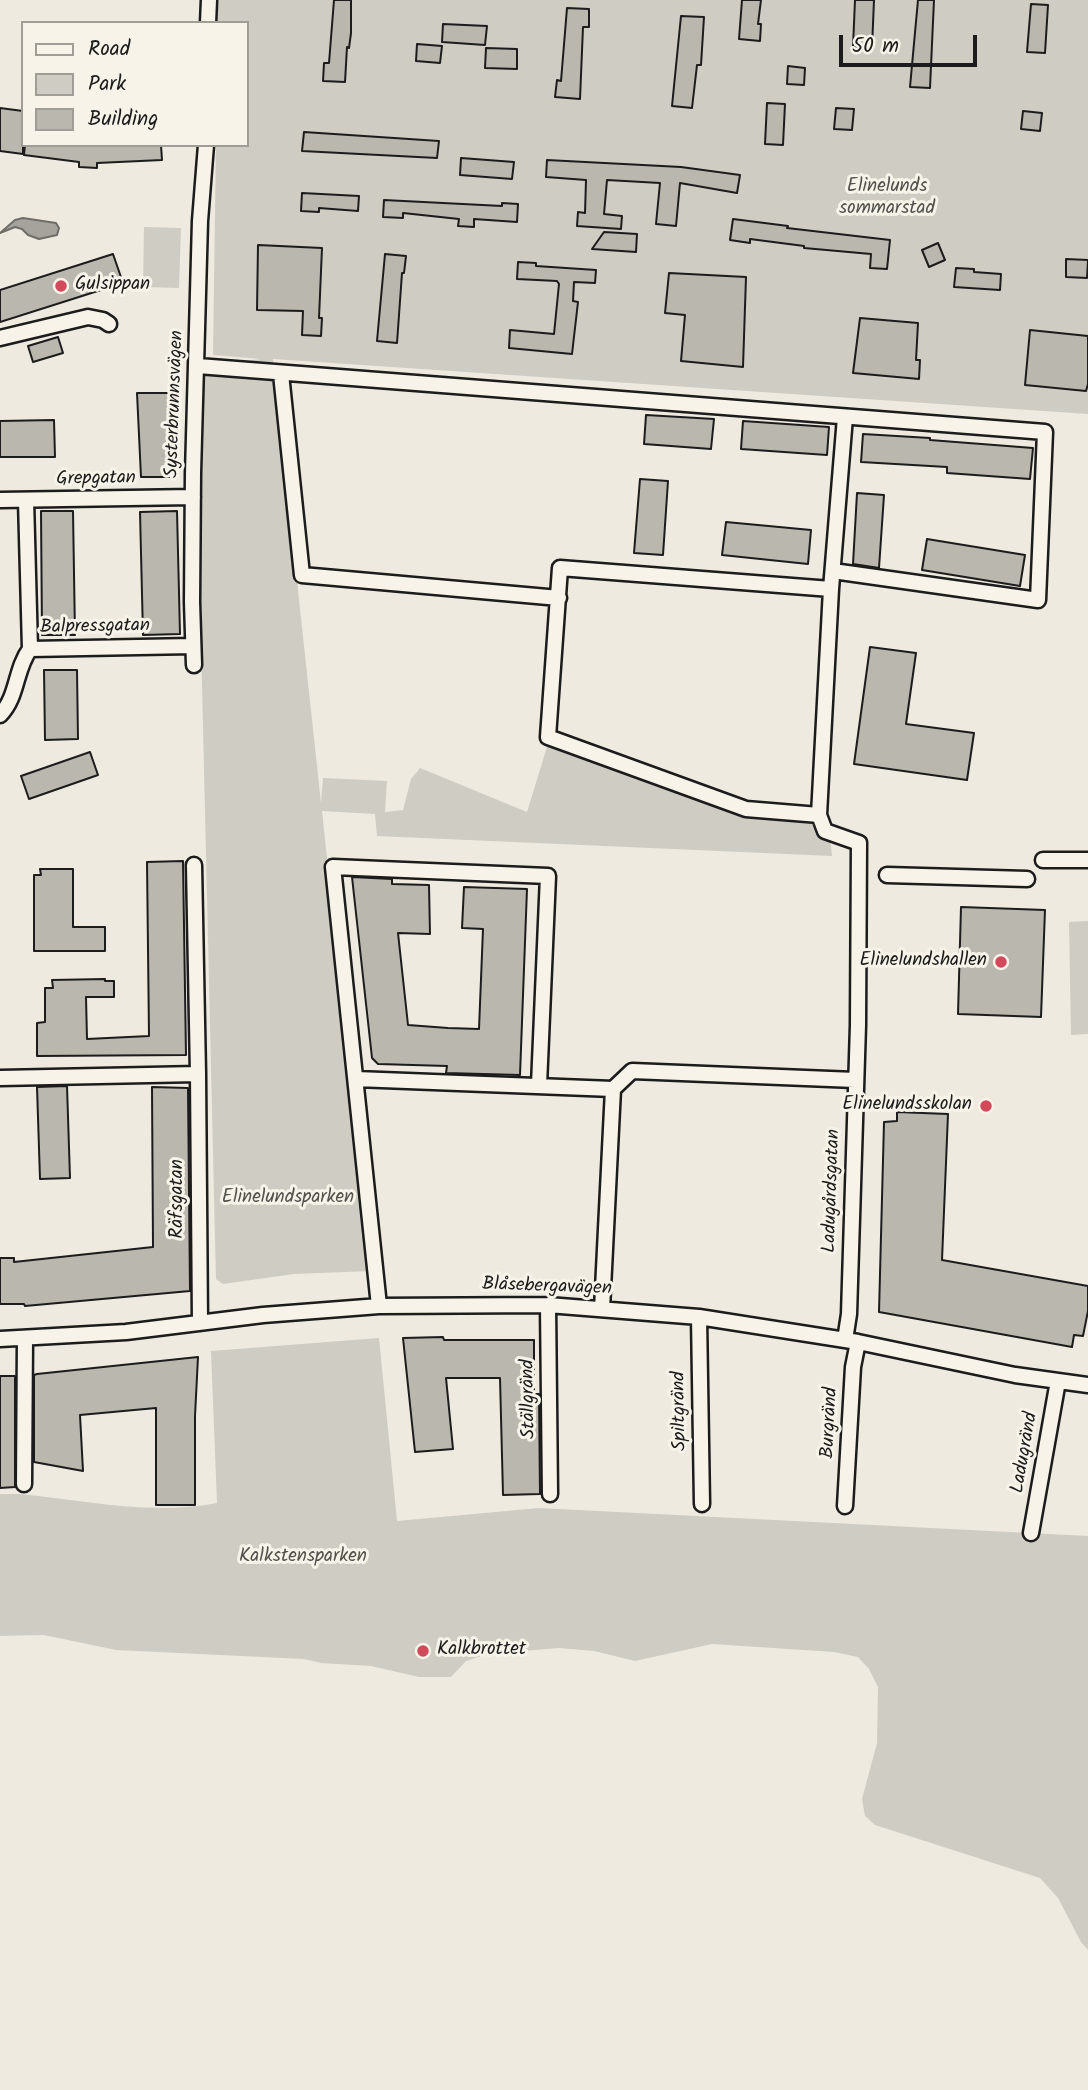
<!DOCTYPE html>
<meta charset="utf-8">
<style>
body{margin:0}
#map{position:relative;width:1088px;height:2090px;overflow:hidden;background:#eeeae0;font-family:Kalam,sans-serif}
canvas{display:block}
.legend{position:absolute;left:21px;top:21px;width:228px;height:126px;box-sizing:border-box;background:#f7f3e8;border:2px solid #9f9d96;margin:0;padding:9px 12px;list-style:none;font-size:21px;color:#1c1c1c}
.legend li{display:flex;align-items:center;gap:14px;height:35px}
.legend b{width:35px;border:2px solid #9f9d96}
.scale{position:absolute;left:839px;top:35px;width:138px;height:32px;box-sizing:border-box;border:4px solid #1c1c1c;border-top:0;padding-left:9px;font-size:21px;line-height:24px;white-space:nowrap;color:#1c1c1c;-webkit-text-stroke:5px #f7f3e8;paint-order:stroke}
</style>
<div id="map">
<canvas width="1088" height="2090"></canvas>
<ul class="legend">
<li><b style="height:9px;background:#f7f3e8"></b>Road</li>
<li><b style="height:19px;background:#cfccc3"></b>Park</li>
<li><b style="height:19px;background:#bab7af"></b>Building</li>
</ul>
<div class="scale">50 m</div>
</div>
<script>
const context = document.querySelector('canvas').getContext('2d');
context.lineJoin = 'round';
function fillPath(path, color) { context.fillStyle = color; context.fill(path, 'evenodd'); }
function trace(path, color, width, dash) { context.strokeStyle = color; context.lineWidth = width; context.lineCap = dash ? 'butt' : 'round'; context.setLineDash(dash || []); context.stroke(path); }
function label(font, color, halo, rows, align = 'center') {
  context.font = font + ' Kalam,sans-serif'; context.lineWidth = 6; context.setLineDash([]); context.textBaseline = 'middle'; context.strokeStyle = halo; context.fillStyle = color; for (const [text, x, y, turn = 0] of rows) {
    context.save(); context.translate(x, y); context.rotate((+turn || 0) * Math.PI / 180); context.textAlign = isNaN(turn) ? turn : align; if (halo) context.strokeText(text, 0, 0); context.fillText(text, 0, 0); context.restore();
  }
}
const green = new Path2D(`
 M218,0H1088V414L273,359L321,803L323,778L387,781L385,812L403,810L411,779L420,768L527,812L547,747L563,740L763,812L828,820L832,856L377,836L375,814L322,811L371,1271L294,1274L223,1284L216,1279L195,387L198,366L261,359L213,355L216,145H247V23H217Z
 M144,227L181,228L179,288L143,287Z
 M1088,921V1034L1071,1035L1069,922Z
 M379,1338L397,1521L539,1508L1088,1536V1950L1081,1942L1058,1898L1040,1878L875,1825L865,1816L862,1799L877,1743L878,1687L869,1669L858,1657L834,1652L712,1644L635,1661L594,1651L559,1648L488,1654L466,1661L451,1677H419L371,1666L321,1663L304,1659L116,1650L44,1635L0,1636V1494H19C83,1500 153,1516 217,1503L211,1351Z`);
const water = new Path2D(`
 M23,218L56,223L59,228L57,235L39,239L28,235L22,229L15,227L0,233L15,220Z`);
const building = new Path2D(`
 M334,0H351V33L349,48L347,47L345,82L323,81L324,63H329Z
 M742,0H761L758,24H761L760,41L739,39Z
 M855,0H874L872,48L853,47Z
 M918,0H934L930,88L910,87Z
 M1031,4L1048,5L1045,53L1027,52Z
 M567,8L589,9V27H583L580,99L555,97L557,80L561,81Z
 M681,16L704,17L701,65H697L692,108L672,106Z
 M443,24L487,26L485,45L442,42Z
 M417,44L442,46L440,63L416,61Z
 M486,48L517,49V69L485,68Z
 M788,66L805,68L804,85L787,84Z
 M767,103L785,104L783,145L765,144Z
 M0,108L23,111V154L0,151Z
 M836,108L854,109L852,130L834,129Z
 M1023,111L1042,113L1040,131L1021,129Z
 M304,132L439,141L437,158L302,151Z
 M25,145H161L162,160L97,163V168L79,167V162L24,155Z
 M461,158L514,162L512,179L460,175Z
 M547,160L681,167L740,175L737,193L680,183L676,226L656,224L660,183L607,180L604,214L622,216L621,229L577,226L578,212L585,213L586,180L546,177Z
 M302,193L359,196L358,211L319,208V212L301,211Z
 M384,200L502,206V203L518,204L517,222L474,219V227L458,226L459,219L403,213V218L383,217Z
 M733,219L788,226L787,228L890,240L887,269L870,268L871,254L804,248V246L750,239V243L730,240Z
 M604,232L637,234L636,252L592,249Z
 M938,243L945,260L929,267L922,250Z
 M258,245L322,248L319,318H322L321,336L302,335L303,311L257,310Z
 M113,254L123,283L0,322V290Z
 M385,254L406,256L404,273H402L397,343L377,341Z
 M1066,259L1088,260L1087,278L1066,277Z
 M518,262L536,263V266L596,270L595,283L574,282L573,301L578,302L572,354L509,348L510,330L554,334L559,284L557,281L517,279Z
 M956,268L974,269V272L1001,274L1000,290L954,287Z
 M669,273L746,277L743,367L681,361L685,315L665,313Z
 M860,318L918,323L916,360H920L919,379L853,373Z
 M1030,330L1088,336V384L1086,391L1025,385Z
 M58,337L63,353L33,362L28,346Z
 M137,393H178L177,477H141Z
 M646,415L714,419L711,449L644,444Z
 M54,420L55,457H0V421Z
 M743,421L829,427L827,455L741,449Z
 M863,434L930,438V440L1033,448L1030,479L947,473V467L861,462Z
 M640,479L668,481L663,555L634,553Z
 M857,493L884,495L879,568L853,564Z
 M41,511H73L75,635H42Z
 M177,511L180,634L143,635L140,512Z
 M726,522L811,530L808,564L722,555Z
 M927,539L1025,555L1020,586L922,570Z
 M870,647L916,653L906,724L974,733L967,780L854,764Z
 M44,670H77L78,739L45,740Z
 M90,752L98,775L29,799L21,776Z
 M183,861L186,1055L37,1056V1023L45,1022V988H53L52,980L105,979V981H114V997H86L87,1039L149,1036L147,862Z
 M40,869H73V927H105V951H34V875H41Z
 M352,877L392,879V884L429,885L430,934L398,933L408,1025L448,1028L479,1029L483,929L462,928L464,887L527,889L520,1075L446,1073L447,1066L378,1064L372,1058Z
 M961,907L1045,910L1041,1017L958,1014Z
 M67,1086L70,1178L40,1179L37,1087Z
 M152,1087L188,1088L190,1291L25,1306L24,1304H0V1258H14V1262L153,1247Z
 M897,1112L948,1114L942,1260L1088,1286V1311L1083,1336L1074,1335L1072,1347L879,1312L884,1122L897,1121Z
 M443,1337L444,1340H534V1394H539L540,1494L503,1495L500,1378H446L453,1449L415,1452L403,1338Z
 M198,1357L195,1416V1505H156V1408L80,1415L83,1471L34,1462V1375L37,1374Z
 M0,1376H15V1487L0,1488Z`);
const street = new Path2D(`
 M208,23L209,0
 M0,338L88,317L103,320L109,324
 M198,366L1045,432L1038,600L833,571
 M281,374L302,575L559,598
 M845,417L831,589L819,815L825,831L859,843L858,1025L849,1314L845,1340
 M0,500L193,497
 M26,500L30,649
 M194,665L192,602L193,473L200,221L206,145
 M0,715C18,697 15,669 30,649L193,646
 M819,815L746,809L548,737L560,568L831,589
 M1043,860H1088
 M887,875L1027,879
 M198,1074L200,1323
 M0,1078L198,1074L194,865
 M356,1079L613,1089L602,1309
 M613,1089L632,1071L855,1080
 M548,1305L550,1494
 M379,1306L333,867L548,876L539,1085
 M699,1317L702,1504
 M0,1339L126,1332L263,1315L379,1306L548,1305L699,1317L858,1342L1015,1375L1088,1385
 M24,1484L25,1338
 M845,1506L853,1367L858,1342
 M1031,1533L1058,1381`);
const markers = [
 [61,286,7,"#d1495b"],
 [1001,962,7,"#d1495b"],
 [986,1106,7,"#d1495b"],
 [423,1651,7,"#d1495b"]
];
const parkNames = [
 ["Elinelunds",887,188],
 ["sommarstad",887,210],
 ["Elinelundsparken",288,1199],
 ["Kalkstensparken",303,1558]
];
const poiNames = [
 ["Gulsippan",75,286],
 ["Elinelundshallen",987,962,"right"],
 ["Elinelundsskolan",972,1106,"right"],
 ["Kalkbrottet",437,1651]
];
const streetNames = [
 ["Systerbrunnsvägen",176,404,-88],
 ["Grepgatan",96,480,-1],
 ["Balpressgatan",95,628,-1],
 ["Ladugårdsgatan",833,1191,-88],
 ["Räfsgatan",179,1199,-90],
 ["Blåsebergavägen",547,1288,2],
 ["Ställgränd",530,1399,-91],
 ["Spiltgränd",681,1411,-91],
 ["Burgränd",831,1423,-87],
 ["Ladugränd",1026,1453,-80]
];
fillPath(green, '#cfccc3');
fillPath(water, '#a6a39d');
trace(water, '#6f6d69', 2);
fillPath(building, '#bab7af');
trace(building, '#1c1c1c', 2);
trace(street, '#1c1c1c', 19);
trace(street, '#f7f3e8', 14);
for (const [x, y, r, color] of markers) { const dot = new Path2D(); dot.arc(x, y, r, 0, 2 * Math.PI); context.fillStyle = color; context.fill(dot); trace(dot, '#f7f3e8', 2.5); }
label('19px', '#52514e', '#f7f3e8', parkNames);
label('19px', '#1c1c1c', '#f7f3e8', poiNames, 'left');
label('19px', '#1c1c1c', '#f7f3e8', streetNames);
</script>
